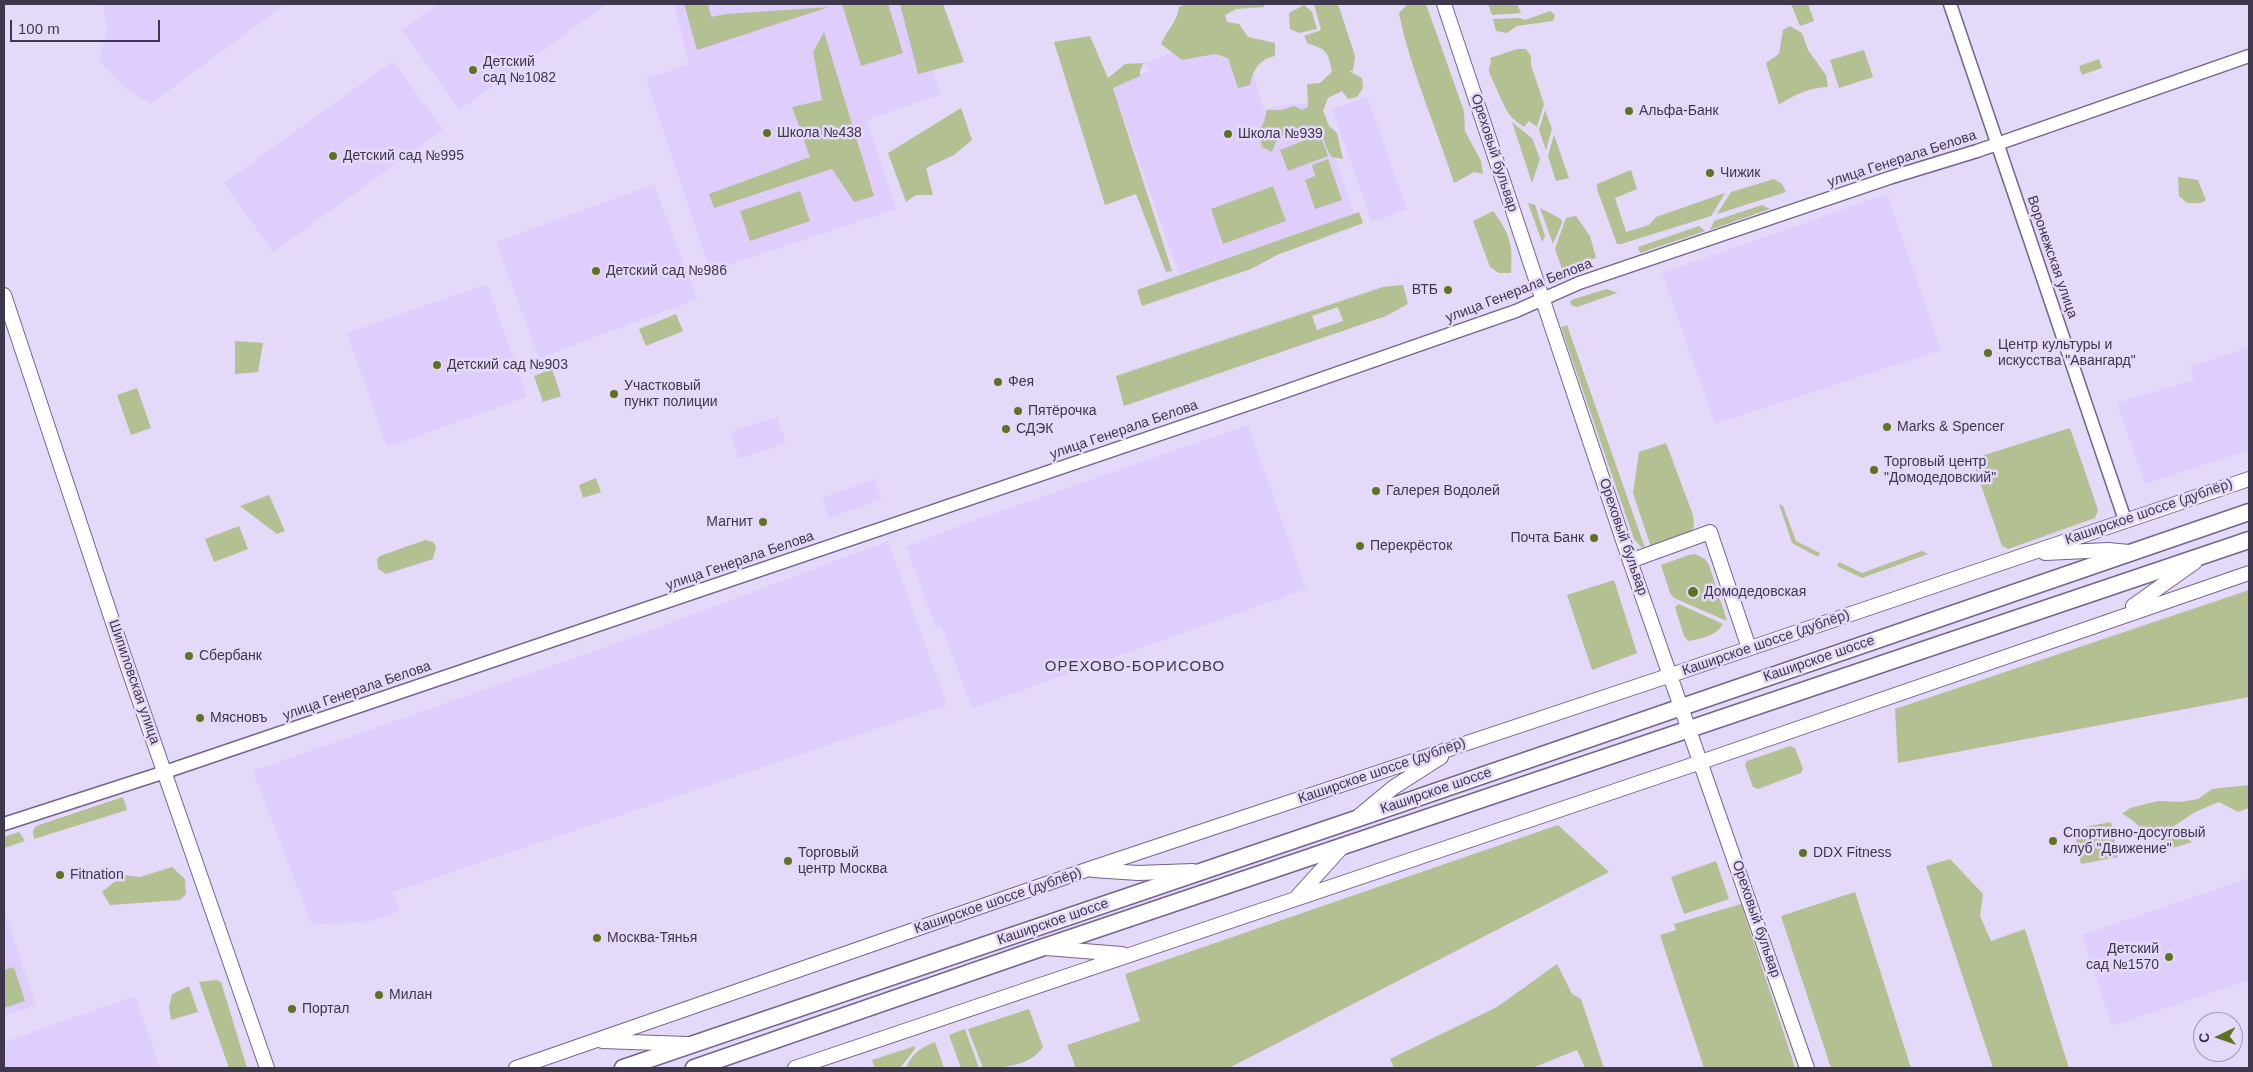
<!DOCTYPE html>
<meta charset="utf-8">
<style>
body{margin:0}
#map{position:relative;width:2253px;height:1072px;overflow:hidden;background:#e4d9f8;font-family:Arial,sans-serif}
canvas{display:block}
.frame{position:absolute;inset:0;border:5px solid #3f374b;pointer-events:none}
.north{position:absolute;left:2193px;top:1012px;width:50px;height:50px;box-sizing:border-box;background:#e4d9f8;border:1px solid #a298b3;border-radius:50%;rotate:267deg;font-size:14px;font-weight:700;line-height:20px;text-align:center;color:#3f374b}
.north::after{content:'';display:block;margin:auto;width:18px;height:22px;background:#5e7221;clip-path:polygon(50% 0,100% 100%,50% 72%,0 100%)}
.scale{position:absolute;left:10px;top:20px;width:150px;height:22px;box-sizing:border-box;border:2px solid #3f374b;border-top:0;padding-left:6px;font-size:15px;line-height:18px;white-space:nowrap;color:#3f374b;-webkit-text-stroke:4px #e4d9f8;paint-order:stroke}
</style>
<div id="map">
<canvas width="2253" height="1072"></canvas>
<div class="frame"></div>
<div class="north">С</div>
<div class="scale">100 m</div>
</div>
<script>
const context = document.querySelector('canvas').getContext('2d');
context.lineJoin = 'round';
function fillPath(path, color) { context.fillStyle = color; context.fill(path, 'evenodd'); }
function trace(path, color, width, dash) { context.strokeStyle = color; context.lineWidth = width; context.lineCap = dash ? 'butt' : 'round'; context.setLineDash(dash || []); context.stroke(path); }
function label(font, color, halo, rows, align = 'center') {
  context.font = font + ' Arial,sans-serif'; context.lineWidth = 5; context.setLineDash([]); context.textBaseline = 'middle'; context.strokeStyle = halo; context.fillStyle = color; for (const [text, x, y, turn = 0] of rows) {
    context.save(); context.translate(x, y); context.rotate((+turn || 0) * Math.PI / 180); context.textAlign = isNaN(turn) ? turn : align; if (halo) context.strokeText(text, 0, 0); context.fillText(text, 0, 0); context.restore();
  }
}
const built = new Path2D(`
 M103,4H285L151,104L127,90L99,60L107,30Z
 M438,4H607L460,110L402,30Z
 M674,4H911L941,94L867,120L896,209L710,271L646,79L689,64Z
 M1239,31L1264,110L1283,105L1317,103L1354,214L1179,274L1113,88L1149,71L1143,63Z
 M393,61L443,130L273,252L224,183Z
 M1367,97L1407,209L1372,222L1332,109Z
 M654,184L697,299L539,358L496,242Z
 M1887,194L1941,350L1715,424L1662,273Z
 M487,284L527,397L387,447L347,333Z
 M2249,347V450L2145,484L2117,403L2194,380L2190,367Z
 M777,417L786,443L739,459L730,432Z
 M1248,425L1306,589L972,708L941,625L936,627L906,547L964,524Z
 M874,479L882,499L829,518L822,498Z
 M888,541L947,705L393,892L400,911L373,921L312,925L253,771L617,643Z
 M2249,878V980L2112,1026L2082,935Z
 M4,910L36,1005L4,1016Z
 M135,996L160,1068H4V1042Z`);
const green = new Path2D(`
 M684,4H708L711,17L726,14L829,7L697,50Z
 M842,4H888L903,53L861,66Z
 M900,4H943L964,62L918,74Z
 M1187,4H1264V7L1236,9L1225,15L1227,22L1239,24L1248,37L1275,43V56C1259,59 1253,70 1250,85L1238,88L1228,58L1215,54L1182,60L1161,44C1166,32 1178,20 1179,7Z
 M1314,4H1338L1355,56L1353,71H1349L1362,78L1363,88L1357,97L1348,99L1342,91L1328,98L1323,111L1329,126L1337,133L1343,159L1332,157L1326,147L1322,132L1313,130L1305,133L1304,138L1297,141L1287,137H1278L1272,152L1262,147L1259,130L1264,122L1267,110H1282L1294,106L1302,110L1308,107L1307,84L1320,83L1332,72C1329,53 1326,48 1308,44L1304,36L1321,30Z
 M1408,4H1426L1464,111L1465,131L1481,161L1483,174L1474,172L1454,183C1436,126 1411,72 1399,13Z
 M1488,4H1517L1521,13L1492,15Z
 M1791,4H1808L1814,21L1800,26Z
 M1304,5L1312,12L1317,29L1299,33L1290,29L1289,13Z
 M1550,11L1555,15L1553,21L1517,26L1507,33L1496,31L1493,19L1520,18L1525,20Z
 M1790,26L1802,33L1808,50L1826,75L1828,87C1809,88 1795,94 1779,105L1766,63L1779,54L1783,30Z
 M824,32L874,196L854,202L832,169L714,208L709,194L810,157L792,107L822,100L813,52Z
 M1090,36L1108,78L1125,64L1143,63L1140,71V76L1113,88L1172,271L1166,272L1136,194L1105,205L1054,42Z
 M1517,49H1526L1531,56V65L1544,104L1537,127L1529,121L1524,127C1520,124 1512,119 1509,114C1506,111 1489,73 1489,70C1489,65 1492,64 1490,58Z
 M1864,50L1873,77L1839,88L1830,60Z
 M2099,59L2102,68L2082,75L2079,66Z
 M961,108L972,140L954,155L926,168L933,195H916L906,202L888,153Z
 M1545,110L1552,129L1546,150L1539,130Z
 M1512,122L1532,138L1540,159L1532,183Z
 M1320,134L1328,156L1288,171L1280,150Z
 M1554,135L1569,178L1556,181L1548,156Z
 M1328,159L1342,200L1315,209L1305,180L1315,176L1312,165Z
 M1631,170L1637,189L1615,198L1626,232L1649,225L1656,217L1725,193L1711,216L1621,244H1617L1597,189V184Z
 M2178,177L2198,180L2206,200L2201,203H2187L2179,196Z
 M1774,179L1782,184L1786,192L1717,214L1731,192Z
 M1273,186L1286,221L1223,244L1211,209Z
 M800,191L810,221L750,241L740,211Z
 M1528,203L1535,205L1545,236L1542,242Z
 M1762,205L1770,209L1710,230L1714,221Z
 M1540,208L1561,219L1562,223L1553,244Z
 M1493,211C1510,233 1513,246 1511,273H1499L1490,267L1473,221Z
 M1359,212L1363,223L1277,255L1251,269L1142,306L1137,290Z
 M1576,216L1590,236L1596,258L1562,269L1555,249L1566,218Z
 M1699,226L1705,231L1640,253L1638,247Z
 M1403,285L1408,304L1386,316L1124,406L1116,376L1383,287ZM1338,307L1343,321L1317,330L1312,316Z
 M1607,289L1617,293L1577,307L1571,305L1570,301L1574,299Z
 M676,314L683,331L646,346L639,329Z
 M1567,325L1645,548L1641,547L1634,539L1561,327Z
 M235,341L263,343L258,372L235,374Z
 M552,369L561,396L543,402L534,376Z
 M137,388L151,428L131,435L117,395Z
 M2070,428L2098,510L2095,518L2008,549L2002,546L1972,459Z
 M1666,443L1693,515L1694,527L1691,532L1651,547L1633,493L1639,452Z
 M596,478L601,492L583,498L579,485Z
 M269,495L285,531L277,534L240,506Z
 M1779,504L1783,506L1796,541L1820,553L1818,557L1792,543Z
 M239,526L248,549L214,562L205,539Z
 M425,540L433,542L436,547L433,559L386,574L378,569L377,559L380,556Z
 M1922,551L1928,554L1862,578L1837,566L1839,562L1862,573Z
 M1695,554L1705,559L1709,565L1727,621L1674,598L1670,593L1661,565L1689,555Z
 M1614,580L1637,653L1592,670L1567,595Z
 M2249,590V697L1898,763L1895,709Z
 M1679,604L1723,624C1715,637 1702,638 1688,641L1684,636L1675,607Z
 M1790,746L1795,748L1803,769L1801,773L1758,789L1753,787L1745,765L1747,761Z
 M2249,785V808L2238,812L2219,802L2195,812L2173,827L2192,842L2166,850L2159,840C2142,837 2145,830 2133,821C2130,818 2126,816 2122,814L2130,808L2158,801L2180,802L2198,799L2212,789Z
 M123,797L127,810L34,839L33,831L36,826Z
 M2111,822L2118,857L2081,864L2074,829Z
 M1558,825L1609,872L1229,1068H1076L1067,1045L1140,1021L1125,974Z
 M19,832L25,841L4,848V837Z
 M1950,859L1983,894L1980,916L1991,941L2025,929L2069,1068H1993L1926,866Z
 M1716,861L1729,899L1684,914L1671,877Z
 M172,867L185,879L186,894L180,900L110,905L102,892L123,875L140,877Z
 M1855,892L1911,1068H1831L1781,916Z
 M1741,904L1790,1052L1795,1068H1704L1660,935L1676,930L1674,924Z
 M1557,964L1572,994L1581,999L1604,1068H1585L1577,1050L1532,1068H1394L1390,1059L1497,1007Z
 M14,967L25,1001L4,1008V970Z
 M216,980L221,982L247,1068H229L199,982Z
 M189,986L198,1012L171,1020L169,1007L172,994Z
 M1029,1009L1043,1047C1030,1066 1004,1068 983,1068L968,1029Z
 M965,1029L979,1068H961L949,1035Z
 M935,1042L944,1068H906C913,1053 920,1048 935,1042Z
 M915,1046V1049L900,1068H875L872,1060Z`);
const tertiary = new Path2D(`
 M1950,4L2125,520
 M4,824L165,772L1272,396L1516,311L1579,283L1892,177L1977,151L2249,56`);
const secondary = new Path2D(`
 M1444,4L1630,561L1807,1068
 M4,295L126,662L267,1068
 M2045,553L2108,550L2129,552
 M1630,561L1710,532L1749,648
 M2133,606L2195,562
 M1359,816L1394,787L1441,757
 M1093,870L1138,873L1193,871
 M1296,898L1343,846
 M1046,948L1122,954
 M602,1041L687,1044
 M516,1068L1089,869L1671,675L2249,479
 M795,1068L1701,762L2249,573`);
const primary = new Path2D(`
 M623,1068L1356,819L2249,512
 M694,1068L1044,947L2249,540`);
const markers = [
 [473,70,5,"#5e7221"],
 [1629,111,5,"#5e7221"],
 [767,133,5,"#5e7221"],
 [1228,134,5,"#5e7221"],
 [333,156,5,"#5e7221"],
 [1710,173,5,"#5e7221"],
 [596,271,5,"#5e7221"],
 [1448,290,5,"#5e7221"],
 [1988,353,5,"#5e7221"],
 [437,365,5,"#5e7221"],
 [998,382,5,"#5e7221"],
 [614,394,5,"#5e7221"],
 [1018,411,5,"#5e7221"],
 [1887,427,5,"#5e7221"],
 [1006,429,5,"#5e7221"],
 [1874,470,5,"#5e7221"],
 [1376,491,5,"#5e7221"],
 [763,522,5,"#5e7221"],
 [1594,538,5,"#5e7221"],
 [1360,546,5,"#5e7221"],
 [1693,592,6,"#5e7221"],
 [189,656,5,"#5e7221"],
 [200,718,5,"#5e7221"],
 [2053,841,5,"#5e7221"],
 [1803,853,5,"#5e7221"],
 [788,861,5,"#5e7221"],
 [60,875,5,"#5e7221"],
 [597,938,5,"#5e7221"],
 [2169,957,5,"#5e7221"],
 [379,995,5,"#5e7221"],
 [292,1009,5,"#5e7221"]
];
const poiNames = [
 ["Детский",483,62],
 ["сад №1082",483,78],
 ["Альфа-Банк",1639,111],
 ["Школа №438",777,133],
 ["Школа №939",1238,134],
 ["Детский сад №995",343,156],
 ["Чижик",1720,173],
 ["Детский сад №986",606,271],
 ["ВТБ",1438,290,"right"],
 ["Центр культуры и",1998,345],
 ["искусства \"Авангард\"",1998,361],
 ["Детский сад №903",447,365],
 ["Фея",1008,382],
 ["Участковый",624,386],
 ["пункт полиции",624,402],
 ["Пятёрочка",1028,411],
 ["Marks & Spencer",1897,427],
 ["СДЭК",1016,429],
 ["Торговый центр",1884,462],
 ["\"Домодедовский\"",1884,478],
 ["Галерея Водолей",1386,491],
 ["Магнит",753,522,"right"],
 ["Почта Банк",1584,538,"right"],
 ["Перекрёсток",1370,546],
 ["Домодедовская",1704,592],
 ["Сбербанк",199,656],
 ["Мясновъ",210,718],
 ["Спортивно-досуговый",2063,833],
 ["клуб \"Движение\"",2063,849],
 ["Торговый",798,853],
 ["центр Москва",798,869],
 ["DDX Fitness",1813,853],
 ["Fitnation",70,875],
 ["Москва-Тянья",607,938],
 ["Детский",2159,949,"right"],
 ["сад №1570",2159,965,"right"],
 ["Милан",389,995],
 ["Портал",302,1009]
];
const streetNames = [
 ["Ореховый бульвар",1494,153,72],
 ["улица Генерала Белова",1902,159,-18],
 ["Воронежская улица",2052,257,71],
 ["улица Генерала Белова",1519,291,-21],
 ["улица Генерала Белова",1124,430,-19],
 ["Каширское шоссе (дублёр)",2149,512,-19],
 ["Ореховый бульвар",1623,537,71],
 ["улица Генерала Белова",740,561,-19],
 ["Каширское шоссе (дублёр)",1766,643,-19],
 ["Каширское шоссе",1819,659,-19],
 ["Шипиловская улица",134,682,71],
 ["улица Генерала Белова",357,691,-19],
 ["Каширское шоссе (дублёр)",1382,771,-19],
 ["Каширское шоссе",1436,791,-19],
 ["Каширское шоссе (дублёр)",998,901,-19],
 ["Ореховый бульвар",1756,919,71],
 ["Каширское шоссе",1053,922,-19]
];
const neighbourhoodNames = [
 ["ОРЕХОВО-БОРИСОВО",1135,667]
];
fillPath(built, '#dfcefd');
fillPath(green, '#b2c092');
trace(tertiary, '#746290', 15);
trace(secondary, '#746290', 16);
trace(primary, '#746290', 19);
trace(tertiary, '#fff', 12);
trace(secondary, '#fff', 14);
trace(primary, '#fff', 16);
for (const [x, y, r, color] of markers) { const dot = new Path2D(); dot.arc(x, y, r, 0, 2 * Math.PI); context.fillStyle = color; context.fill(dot); trace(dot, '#e4d9f8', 2); }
label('14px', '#3f374b', '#e4d9f8', poiNames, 'left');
label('14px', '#3f374b', '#e4d9f8', streetNames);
context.letterSpacing = '1px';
label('15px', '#3f374b', '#e4d9f8', neighbourhoodNames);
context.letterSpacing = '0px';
</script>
